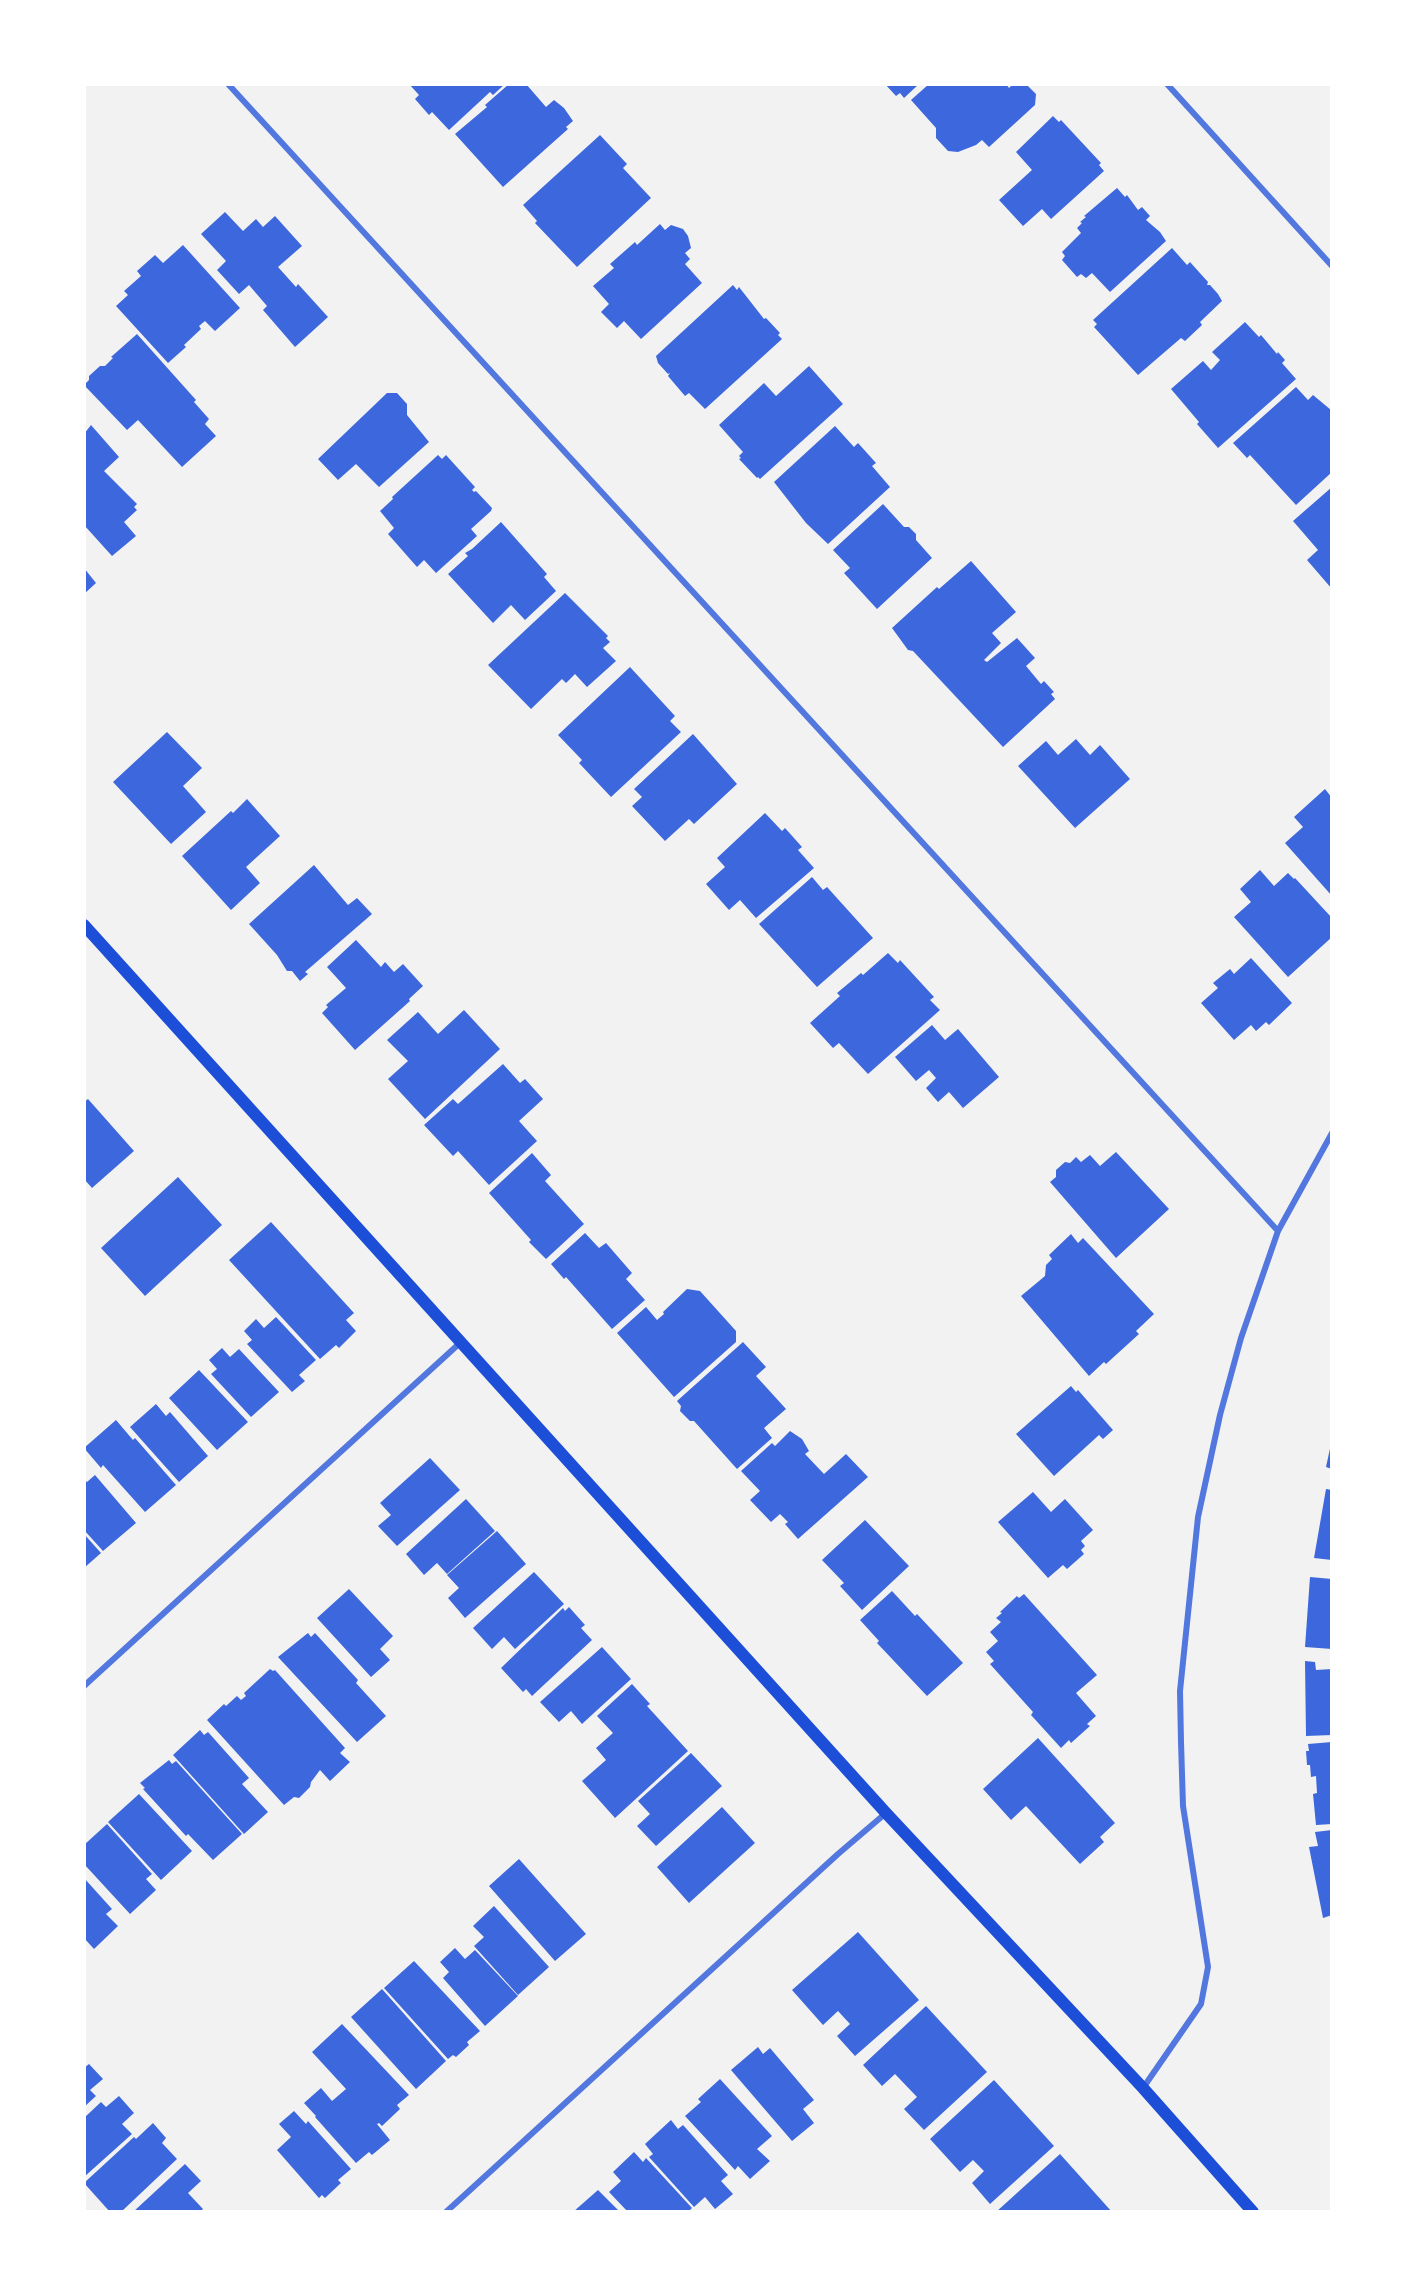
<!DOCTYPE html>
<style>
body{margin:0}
#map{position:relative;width:1416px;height:2296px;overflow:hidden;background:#f2f2f2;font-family:"Golos Text",sans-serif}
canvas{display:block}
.frame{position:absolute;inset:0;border:86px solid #fff;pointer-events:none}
</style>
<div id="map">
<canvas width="1416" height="2296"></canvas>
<div class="frame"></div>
</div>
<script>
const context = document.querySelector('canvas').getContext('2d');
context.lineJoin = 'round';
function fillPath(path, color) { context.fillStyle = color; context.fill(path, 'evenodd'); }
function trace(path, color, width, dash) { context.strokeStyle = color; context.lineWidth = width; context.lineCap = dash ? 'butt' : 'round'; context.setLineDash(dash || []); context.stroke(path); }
const building = new Path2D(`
 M409,84H505L493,95L490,92L449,130L432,112L429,115L415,99L419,95Z
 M509,84H526L546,107L554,100L564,108L573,121L566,127L568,129L503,187L455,134L487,107L485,105Z
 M885,84H919L904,98L900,93L896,96Z
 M929,84H1006L1009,88L1013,84H1026L1036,94L1035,105L989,147L982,140L976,145L958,152L948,151L936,138V128L911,100Z
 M1053,116L1059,122L1061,120L1101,163L1099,165L1104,171L1051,219L1042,209L1023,226L999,200L1032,170L1016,152Z
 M600,135L627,164L623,168L651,198L577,267L535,223L537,221L523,205Z
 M1117,188L1125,197L1127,195L1138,210L1142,207L1150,216L1146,220L1160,232L1166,241L1110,292L1092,273L1086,278L1081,274L1077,277L1062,260L1065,256L1062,252L1081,233L1077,228L1082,223L1080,222L1086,217L1084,216Z
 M225,212L243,231L256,219L263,227L275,216L302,246L278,267L296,287L298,284L328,317L295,347L263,310L267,306L249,285L239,294L217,270L226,261L201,234Z
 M660,224L665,230L671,225L683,229L688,236L691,248L685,253L690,259L685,264L702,283L641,339L624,321L617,328L601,312L609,304L593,286L614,268L610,264L635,242L637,245Z
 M183,245L240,308L215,331L205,321L199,326L201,329L184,345L186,347L168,363L116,306L128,295L124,291L141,276L137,271L155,255L163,263Z
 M1172,248L1187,265L1190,262L1208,282L1207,285H1210L1218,294L1222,301L1200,322L1202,325L1185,341L1181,338L1138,375L1094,327L1097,324L1093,320Z
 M733,285L737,290L739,287L764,319L766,318L780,333L778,335L782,339L705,409L689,393L685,396L668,376L670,373L668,374L658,363L656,356Z
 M1245,322L1259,337L1261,335L1277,354L1278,352L1285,360L1282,363L1296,379L1218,448L1197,424L1199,422L1171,389L1203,361L1211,370L1220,360L1212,352Z
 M137,334L196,400L194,402L209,419L205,424L216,436L182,467L138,420L127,430L84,385L89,380V376L100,366H105L113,358L111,357Z
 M809,366L843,404L760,479L758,477L757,478L739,459L741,458L739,456L743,452L719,425L764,383L776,396Z
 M1296,387L1308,400L1313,395L1331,410L1332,472L1296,505L1250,455L1247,458L1233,443Z
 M387,393H397L407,404V415L429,442L379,487L356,464L338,480L318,459Z
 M91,425L119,457L104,471L137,504L134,507L137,510L124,522L136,536L112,556L84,525V434Z
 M835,426L854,447L858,443L876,463L872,466L890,487L828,544L806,523L774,482Z
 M438,455L442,459L446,455L475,487L472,490L474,492L476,491L492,508L491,511L471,529L477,536L436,573L424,560L417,567L388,534L394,528L380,511L393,499L392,497Z
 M1332,487V589L1307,560L1318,550L1293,521Z
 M883,504L904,527H909L916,534V540L932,558L877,609L844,573L850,568L833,550Z
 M501,522L547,574L544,577L556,591L525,620L511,605L493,623L448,574L468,556L465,553L472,549Z
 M971,561L1016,612L992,633L1001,643L984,660L987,662L1017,638L1035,658L1026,666L1041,684L1044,681L1054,692L1051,694L1055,699L1003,747L913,651L908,650L892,628L937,587L939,589Z
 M84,568L96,583L84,594Z
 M565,593L608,636L606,638L610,642L603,648L616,661L587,687L575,674L566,683L562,679L531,709L488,665Z
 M630,667L675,716L670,721L681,732L611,797L579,763L582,760L558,735Z
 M167,732L202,768L183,786L206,812L171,844L113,782Z
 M693,734L737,784L694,824L689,819L665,841L632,806L642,797L634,789Z
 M1076,739L1090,755L1100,745L1130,779L1075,828L1018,766L1046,741L1058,755Z
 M1325,789L1332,798V896L1285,843L1303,827L1294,817Z
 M247,799L280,836L246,867L260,883L231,910L182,856L231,811L233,813Z
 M765,813L782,831L785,828L802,847L798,850L814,868L756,918L740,900L729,910L706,884L725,867L717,858Z
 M314,865L348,905L357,898L372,914L305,972L308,974L300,981L292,971H287L277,955L249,924Z
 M1260,870L1274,886L1288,873L1294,879L1295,878L1332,918V937L1288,977L1234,917L1251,902L1240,889Z
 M812,877L823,890L827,887L873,938L817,987L759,924Z
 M356,940L381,967L385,962L394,972L403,964L423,986L409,999L410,1001L355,1050L322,1013L328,1007L326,1005L346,988L327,967Z
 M888,953L898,963L900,960L934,997L930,1000L940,1010L868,1074L839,1043L833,1048L810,1023L840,996L837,993L861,973L863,975Z
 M1251,958L1292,1003L1269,1025L1266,1022L1256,1031L1251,1025L1234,1040L1201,1003L1218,988L1213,983L1230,969L1234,974Z
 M464,1010L500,1049L425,1119L388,1079L408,1061L387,1040L418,1012L438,1034Z
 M932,1025L945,1040L958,1029L999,1077L963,1108L949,1092L938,1102L926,1088L936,1078L929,1070L916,1081L895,1057Z
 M503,1064L520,1083L525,1079L543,1099L519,1121L537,1141L489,1185L458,1151L453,1156L424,1125L453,1099L458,1104Z
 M88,1099L134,1151L92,1188L84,1179V1102Z
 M1116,1152L1169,1209L1116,1258L1050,1182L1056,1177V1170L1065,1162L1070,1163L1076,1157L1081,1162L1090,1155L1100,1166Z
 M532,1153L551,1175L545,1181L584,1224L546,1259L529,1242L531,1240L489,1193Z
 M178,1177L222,1225L145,1296L101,1248Z
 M271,1222L354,1313L346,1320L356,1331L339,1348L336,1345L320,1359L229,1260Z
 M585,1233L599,1248L606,1243L632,1273L626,1279L645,1300L612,1329L566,1277L564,1279L551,1264Z
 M1071,1234L1078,1243L1083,1238L1154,1314L1136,1331L1139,1334L1106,1364L1104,1362L1089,1376L1021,1296L1045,1276L1046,1265L1052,1259L1049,1255Z
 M687,1289L700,1291L736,1331V1342L674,1397L617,1333L646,1307L657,1320L664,1314L663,1312Z
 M276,1317L316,1360L299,1375L305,1381L292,1392L247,1344L252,1340L244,1331L256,1319L264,1328Z
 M743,1342L766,1367L756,1376L786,1409L764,1428L772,1438L737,1469L694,1421H690L680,1411L681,1406L677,1401Z
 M222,1348L230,1357L239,1349L279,1392L251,1417L211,1374L217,1369L209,1360Z
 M199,1370L248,1422L217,1450L169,1398Z
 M1071,1386L1076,1392L1078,1390L1113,1430L1103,1439L1099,1435L1054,1476L1016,1434Z
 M156,1404L166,1416L170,1412L208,1456L179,1482L130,1427Z
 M116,1420L133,1440L135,1438L176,1485L145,1512L103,1465L101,1468L84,1448Z
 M790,1431L802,1439L809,1451L805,1454L824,1474L846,1454L868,1477L798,1539L785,1524L788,1522L780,1514L771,1522L750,1500L760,1491L741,1471L772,1443L775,1446Z
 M1331,1444H1332V1469L1326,1467Z
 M430,1458L460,1490L397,1546L378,1526L391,1515L380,1503Z
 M95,1475L136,1523L103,1551L84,1530V1479L87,1482Z
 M1326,1489L1332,1490V1560L1314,1558Z
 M1033,1492L1051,1512L1065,1499L1093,1530L1081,1541L1085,1546L1081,1550L1084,1554L1067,1569L1063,1565L1048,1578L998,1522Z
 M466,1499L495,1531L447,1574L437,1563L424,1575L406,1554Z
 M865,1520L909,1566L862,1610L840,1586L844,1583L822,1560Z
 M497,1531L526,1564L465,1618L448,1598L459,1588L447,1575Z
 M84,1534L101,1553L84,1568Z
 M534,1572L564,1604L515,1649L504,1637L492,1649L473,1628Z
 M1310,1577L1332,1579V1649L1305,1647Z
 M349,1589L393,1636L380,1649L390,1660L371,1677L317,1618Z
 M892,1591L915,1616L917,1614L963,1663L927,1696L877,1643L879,1641L860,1620Z
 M1024,1594L1097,1675L1076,1693L1096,1716L1087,1724L1090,1726L1071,1743L1069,1740L1061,1748L1031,1715L1033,1712L990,1664L994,1661L986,1652L998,1641L990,1632L1001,1622L996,1618L1002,1613L1000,1612L1017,1596L1019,1598Z
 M569,1607L585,1625L581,1628L592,1640L532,1696L526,1689L523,1692L501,1668L563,1608L565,1611Z
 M308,1633L311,1637L315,1633L358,1680L356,1683L386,1716L357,1742L278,1657Z
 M602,1647L631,1679L582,1724L571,1711L559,1722L540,1702Z
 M1305,1661L1315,1662L1316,1670L1332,1669V1735L1306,1736Z
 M270,1669L273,1671L275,1670L345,1748L340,1753L350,1762L330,1781L320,1770L311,1782L310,1787L299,1798L294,1797L284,1805L207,1720L224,1704L226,1706L237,1696L241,1700L246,1696L244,1693Z
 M632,1684L650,1704L647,1706L688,1751L615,1818L582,1781L606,1760L596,1748L613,1733L597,1716Z
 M200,1730L204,1735L208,1732L249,1778L242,1784L268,1812L244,1834L173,1755Z
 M1038,1738L1115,1823L1100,1837L1104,1842L1080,1864L1026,1806L1011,1820L983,1789Z
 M1332,1742V1824L1316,1825L1313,1794L1317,1793L1316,1776L1311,1777L1310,1765H1307L1306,1751H1309L1308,1744Z
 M691,1753L722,1786L656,1846L637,1826L650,1814L638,1801Z
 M169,1760L172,1764L176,1761L242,1834L213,1860L188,1834L186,1836L143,1789L145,1788L140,1783Z
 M139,1794L192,1851L161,1880L108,1822Z
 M722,1807L755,1843L689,1903L657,1867Z
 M107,1824L152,1874L146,1879L156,1890L130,1914L84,1864V1845Z
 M1332,1830V1915L1323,1918L1309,1847L1318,1846L1315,1832Z
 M519,1859L586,1934L555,1961L489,1886Z
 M84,1878L112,1909L106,1914L118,1926L94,1949L84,1938Z
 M494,1906L549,1967L518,1995L474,1946L484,1937L473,1926Z
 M858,1932L919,2000L855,2056L837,2036L850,2024L838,2011L823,2025L792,1990Z
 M455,1948L465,1959L475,1950L518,1996L485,2026L443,1978L449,1972L440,1962Z
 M414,1961L480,2031L467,2042L469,2045L456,2057L453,2055L448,2059L384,1988Z
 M382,1989L446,2061L416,2089L351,2017Z
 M926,2006L987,2072L924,2130L904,2109L917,2097L895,2074L882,2086L863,2065Z
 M342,2024L409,2095L397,2105L400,2109L382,2126L379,2123L377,2124L390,2140L372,2155L369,2152L356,2163L315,2117L316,2116L304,2103L321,2088L332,2101L346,2089L312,2052Z
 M758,2047L763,2054L770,2048L814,2100L803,2109L814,2123L792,2141L731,2070Z
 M89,2064L103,2079L90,2090L96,2096L84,2107V2068Z
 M720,2079L772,2136L757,2149L770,2161L750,2179L738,2166L735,2170L685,2116L701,2102L698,2099Z
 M994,2080L1054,2146L990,2204L972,2183L984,2171L973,2160L960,2172L930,2139Z
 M119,2096L134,2113L122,2124L132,2134L84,2177V2118L101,2102L106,2107Z
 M294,2111L306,2124L308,2121L351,2169L338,2180L341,2183L325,2198L322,2195L319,2198L277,2150L291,2137L279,2124Z
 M671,2120L678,2129L683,2125L728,2175L721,2181L733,2194L715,2209L705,2197L694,2207L649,2157L653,2154L645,2144Z
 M153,2123L166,2138L162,2143L177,2159L121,2212H110L84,2183L134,2137L136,2139Z
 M634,2152L643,2162L646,2158L692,2208L688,2212H628L609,2192L621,2181L613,2172Z
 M1060,2154L1112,2212H996Z
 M185,2164L201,2181L188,2193L203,2209L200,2212H133Z
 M598,2190L620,2212H573Z`);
const minor = new Path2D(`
 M228,84L1278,1231
 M1167,84L1332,266
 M84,1686L461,1342
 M1143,2088L1201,2004L1208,1967L1183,1806L1181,1742L1180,1691L1198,1517L1220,1415L1241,1338L1278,1231L1332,1133
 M446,2212L838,1854L886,1813`);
const secondary = new Path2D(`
 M84,925L886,1813L1143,2088L1253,2212`);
fillPath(building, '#3d67dc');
trace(minor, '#5277de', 6);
trace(secondary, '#1d4ed8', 12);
</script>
